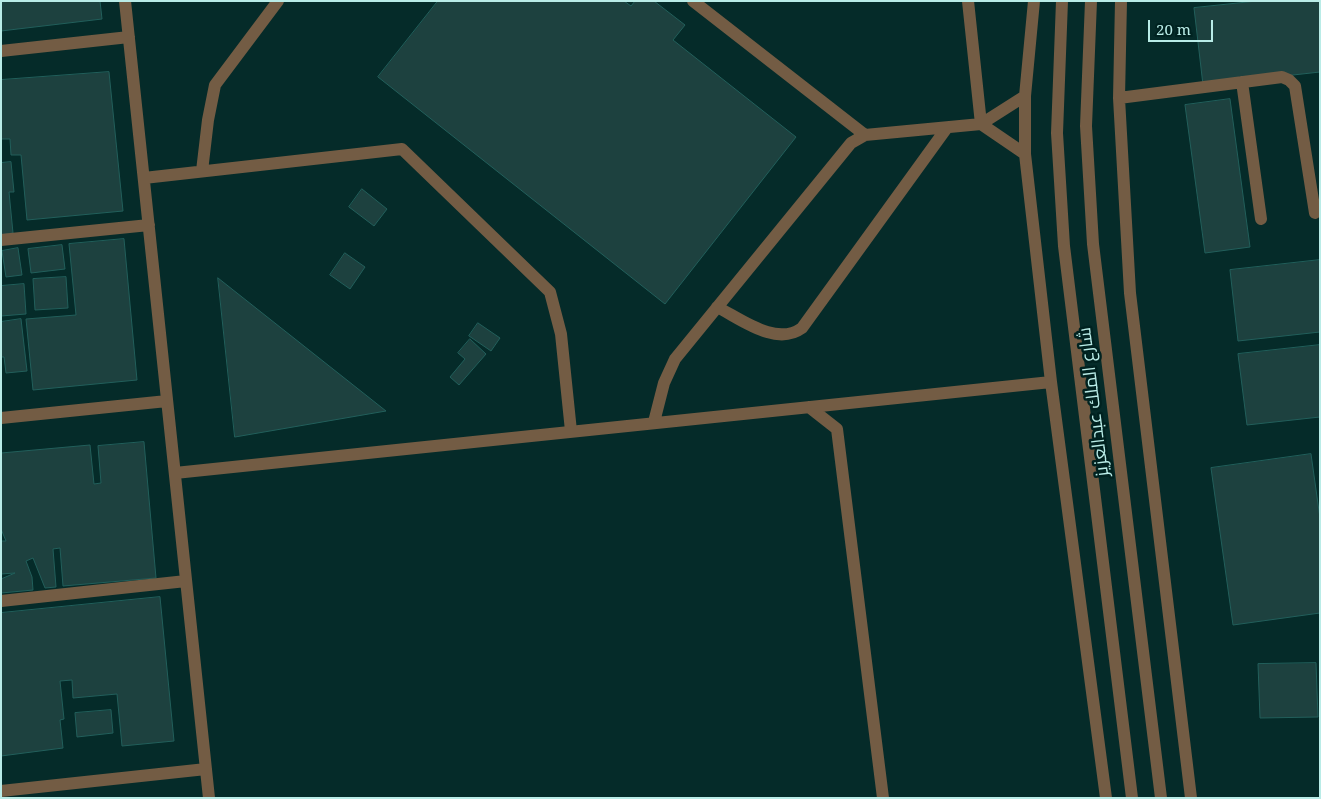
<!DOCTYPE html>
<meta charset="utf-8">
<style>
body{margin:0}
#map{position:relative;width:1321px;height:799px;overflow:hidden;background:#052b29;font-family:"Noto Serif",serif}
canvas{display:block}
.frame{position:absolute;inset:0;border:2px solid #b9ece7;pointer-events:none}
.scale{position:absolute;left:1148px;top:20px;width:65px;height:22px;box-sizing:border-box;border:2px solid #b9ece7;border-top:0;padding-left:6px;font-size:15px;line-height:18px;white-space:nowrap;color:#b9ece7;-webkit-text-stroke:4px #002220;paint-order:stroke}
</style>
<div id="map">
<canvas width="1321" height="799"></canvas>
<div class="frame"></div>
<div class="scale">20 m</div>
</div>
<script>
const context = document.querySelector('canvas').getContext('2d');
context.lineJoin = 'round';
function fillPath(path, color) { context.fillStyle = color; context.fill(path, 'evenodd'); }
function trace(path, color, width, dash) { context.strokeStyle = color; context.lineWidth = width; context.lineCap = dash ? 'butt' : 'round'; context.setLineDash(dash || []); context.stroke(path); }
function label(font, color, halo, rows, align = 'center') {
  context.font = font + ' "Noto Serif",Cairo,serif'; context.lineWidth = 5; context.setLineDash([]); context.textBaseline = 'middle'; context.strokeStyle = halo; context.fillStyle = color; for (const [text, x, y, turn = 0] of rows) {
    context.save(); context.translate(x, y); context.rotate((+turn || 0) * Math.PI / 180); context.textAlign = isNaN(turn) ? turn : align; if (halo) context.strokeText(text, 0, 0); context.fillText(text, 0, 0); context.restore();
  }
}
const building = new Path2D(`
 M1,1H100L102,19L1,31Z
 M438,1H624L631,6L635,1H654L685,25L673,40L796,137L665,304L378,77Z
 M1257,1H1320V72L1203,85L1194,8Z
 M109,72L123,211L27,220L21,155H11L10,139H1V80Z
 M1230,99L1250,247L1205,253L1185,105Z
 M11,162L14,192H9L13,233L1,235V163Z
 M362,189L387,209L374,226L349,207Z
 M124,239L137,380L33,390L26,319L76,315L69,244Z
 M62,245L65,269L31,273L28,249Z
 M18,248L22,275L6,277L2,251Z
 M345,253L365,267L350,289L330,275Z
 M1320,260V332L1238,341L1230,270Z
 M66,277L68,308L35,310L33,279Z
 M218,278L386,411L235,437Z
 M24,284L26,314L1,316V286Z
 M21,319L27,371L6,373L4,357H1V322Z
 M478,323L500,338L491,351L469,336Z
 M470,339L486,354L459,385L450,377L465,359L458,353Z
 M1320,345V417L1247,425L1238,354Z
 M144,442L156,578L63,586L60,548L53,549L56,587L45,588L33,558L26,561L32,577L33,590L1,593V579L15,573L1,574V541H6L1,529V453L90,445L94,484L101,483L98,446Z
 M1311,454L1320,518V613L1233,625L1211,468Z
 M160,597L174,741L122,746L117,694L73,698L72,680L60,681L64,719L60,720L63,748L1,756V613Z
 M1316,663L1318,717L1260,718L1258,664Z
 M111,710L113,733L77,737L75,713Z`);
const minor = new Path2D(`
 M125,1L209,798
 M693,1L865,135L981,124L1025,96
 M968,1L981,124
 M1034,1L1025,96V154L1051,382L1106,798
 M1062,1L1057,133L1064,246L1132,798
 M1091,1L1086,126L1093,244L1161,798
 M1121,1L1119,98L1130,293L1191,798
 M1,51L129,37
 M1242,82L1261,219
 M1119,98L1282,77L1289,80L1295,86L1315,213
 M981,124L1025,154
 M202,171L208,120L215,85L278,1
 M144,178L402,149L550,292L561,334L571,431
 M1,240L149,225
 M717,307C741,319 776,347 802,328L946,129
 M809,407L837,429L883,798
 M1,418L167,401
 M654,422L664,383L675,359L851,143L865,135
 M175,473L1051,382
 M1,601L186,581
 M1,791L206,769`);
const streetNames = [
 ["شارع الملك عبدالعزيز",1094,402,-97]
];
fillPath(building, '#1d413f');
trace(building, '#225f5b', 1);
trace(minor, '#735c44', 12);
label('18px', '#b9ece7', '#002220', streetNames);
</script>
